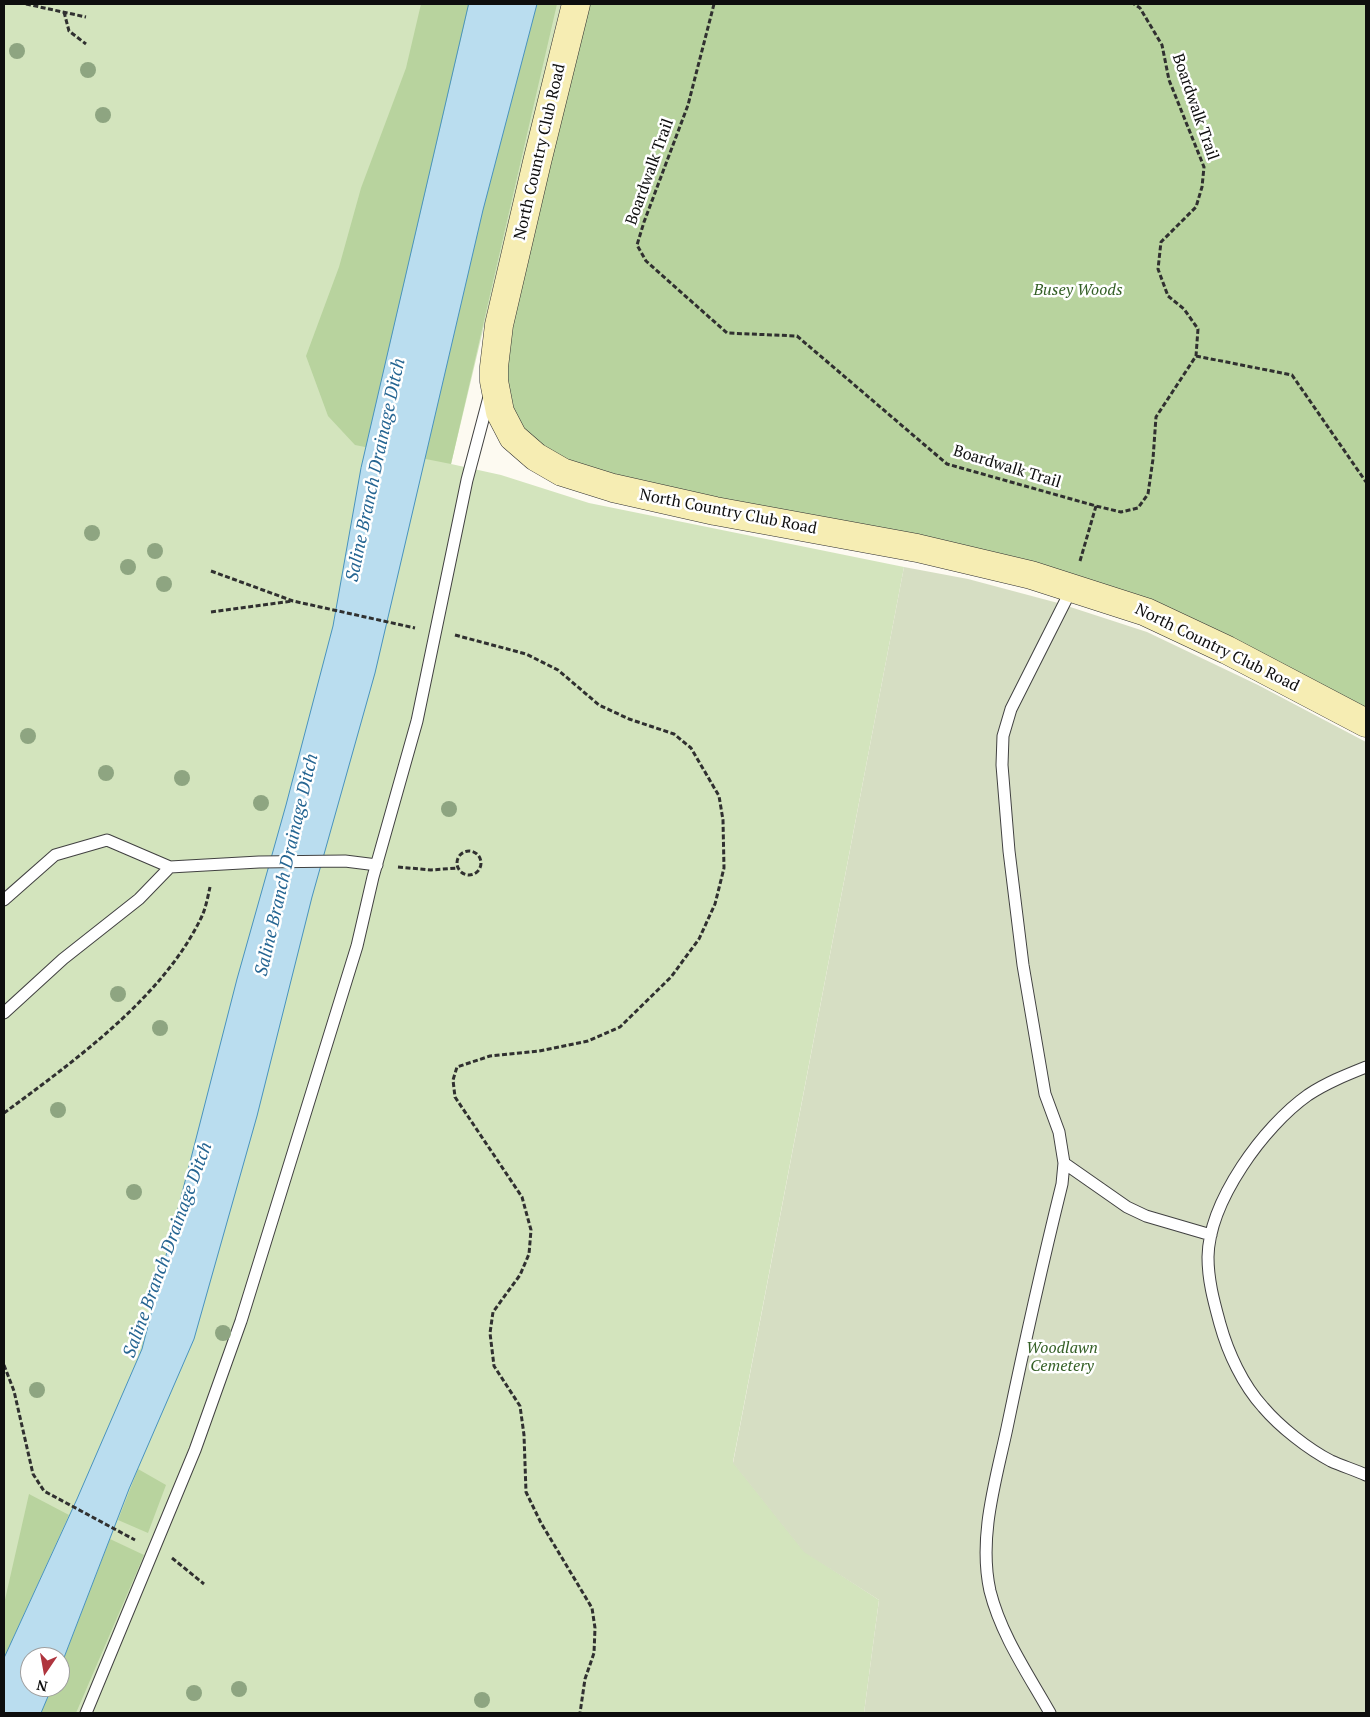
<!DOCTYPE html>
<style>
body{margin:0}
#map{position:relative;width:1370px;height:1717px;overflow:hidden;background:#fdfaf1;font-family:"PT Serif",serif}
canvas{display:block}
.frame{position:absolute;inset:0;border:5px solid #0e0e0e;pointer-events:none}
.north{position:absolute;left:20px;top:1647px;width:50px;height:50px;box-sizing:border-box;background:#fff;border:1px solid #9f9f9f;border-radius:50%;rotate:192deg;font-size:14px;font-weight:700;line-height:20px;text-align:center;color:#0e0e0e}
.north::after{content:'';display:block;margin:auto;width:18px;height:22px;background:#af353e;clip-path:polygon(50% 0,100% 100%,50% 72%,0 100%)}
</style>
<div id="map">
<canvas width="1370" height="1717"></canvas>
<div class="frame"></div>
<div class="north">N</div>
</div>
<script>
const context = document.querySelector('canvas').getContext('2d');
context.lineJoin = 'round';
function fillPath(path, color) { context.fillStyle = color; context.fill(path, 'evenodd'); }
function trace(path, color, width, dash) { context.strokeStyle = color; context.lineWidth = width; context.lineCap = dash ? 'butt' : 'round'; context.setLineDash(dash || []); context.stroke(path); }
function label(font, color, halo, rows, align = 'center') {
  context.font = font + ' "PT Serif",serif'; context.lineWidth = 5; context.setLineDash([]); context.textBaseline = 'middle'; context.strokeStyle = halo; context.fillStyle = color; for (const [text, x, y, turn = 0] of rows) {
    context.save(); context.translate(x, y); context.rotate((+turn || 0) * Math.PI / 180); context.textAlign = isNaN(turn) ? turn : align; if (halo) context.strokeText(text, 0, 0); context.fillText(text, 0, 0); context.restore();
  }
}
const green = new Path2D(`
 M4,4H561L451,464L501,475L589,503L904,567L733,1462L804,1551L879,1600L864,1713H4ZM30,1657H60V1687H30Z`);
const forest = new Path2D(`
 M421,4H557L451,464L355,445L328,416L306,356L339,267L361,188L406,68Z
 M576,4H1366V723L1146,612L562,472L500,412L537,162Z
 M138,1469L166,1485L148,1533L118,1520Z
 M29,1494L69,1515L4,1658V1604Z
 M110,1539L144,1555L76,1713H41L52,1687H60V1668Z`);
const cemetery = new Path2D(`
 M904,567L968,579L1058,603L1147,632L1258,685L1366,742V1713H864L879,1600L804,1552L733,1463Z`);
const water = new Path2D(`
 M469,4H537L483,210L375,673L312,897L257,1116L194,1339L129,1489L60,1668V1657H30V1687H52L41,1713H4V1658L77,1499L142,1349L237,979L286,805L333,626L361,468Z`);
const path = new Path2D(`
 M26,4L86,17
 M714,4L688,105L644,222L637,245L646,261L727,333L797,336L947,464L1096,506L1121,512L1138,508L1148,494L1153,459L1156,417L1196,356L1198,329L1184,309L1168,296L1158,269L1161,242L1196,207L1202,187L1204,167L1169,80L1162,45L1140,8L1134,4
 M64,12L69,31L86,44
 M1196,356L1292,375L1366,482
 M1080,561L1096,506
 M211,571L293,601L415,628
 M211,612L293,601
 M455,635L526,654L558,670L599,705L629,719L674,734L691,748L719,796L723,820L724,868L715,904L699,939L671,977L620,1027L588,1041L539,1051L490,1056L457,1067L453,1080L455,1097L522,1197L531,1230L529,1254L520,1275L493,1312L490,1333L494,1366L520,1406L524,1435L526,1492L541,1523L592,1608L595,1628L594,1653L585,1679L580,1713
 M457 863a12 12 0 1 1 24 0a12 12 0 1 1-24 0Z
 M398,867L431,870L457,868
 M4,1113C74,1061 164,997 202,916C206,907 208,896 210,887
 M4,1365L14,1391L33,1474L44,1491L135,1540
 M172,1558L204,1584`);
const lane = new Path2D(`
 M1072,588L1011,709L1003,736L1002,765L1009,851L1023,965L1045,1094L1059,1132L1064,1163L1127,1207L1146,1216L1211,1235
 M4,900L55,855L107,840L170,867L259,862L345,861L377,865
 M4,1013L63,959L139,899L170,867
 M1366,1067C1346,1075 1326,1083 1308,1095C1264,1126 1209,1201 1208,1257C1208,1281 1214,1302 1220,1324C1228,1353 1243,1385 1263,1407C1280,1427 1308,1449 1331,1461C1342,1466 1355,1470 1366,1475
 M86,1713L195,1450L241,1321L357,946L373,877L417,721L467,480L489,397
 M1050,1713C1028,1674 1001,1635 990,1591C978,1537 996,1480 1007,1428C1024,1346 1042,1265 1062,1184L1064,1163`);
const secondary = new Path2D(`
 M576,4L537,162L499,325L494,367V381L500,412L513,437L536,457L562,472L613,488L715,511L917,548L1031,575L1146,612L1227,650L1366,723`);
const trees = [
 [17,51],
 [88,70],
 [103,115],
 [92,533],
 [155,551],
 [128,567],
 [164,584],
 [28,736],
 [106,773],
 [182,778],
 [261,803],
 [449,809],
 [118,994],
 [160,1028],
 [58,1110],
 [134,1192],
 [223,1333],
 [37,1390],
 [239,1689],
 [194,1693],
 [482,1700]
];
const streetNames = [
 ["Boardwalk Trail",1195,107,71],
 ["North Country Club Road",540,152,-77],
 ["Boardwalk Trail",650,172,-70],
 ["Boardwalk Trail",1007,467,17],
 ["North Country Club Road",728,512,11],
 ["North Country Club Road",1217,648,26]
];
const parkNames = [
 ["Busey Woods",1078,290],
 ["Woodlawn",1062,1348],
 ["Cemetery",1062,1366]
];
const waterNames = [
 ["Saline Branch Drainage Ditch",376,470,-78],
 ["Saline Branch Drainage Ditch",287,865,-77],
 ["Saline Branch Drainage Ditch",168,1250,-70]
];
fillPath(green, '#d3e4bd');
fillPath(forest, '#b8d39e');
fillPath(cemetery, '#d6dec3');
fillPath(water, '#baddef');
trace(water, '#4993be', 1);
trace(lane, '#414141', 13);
trace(secondary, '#303030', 29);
trace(path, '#303030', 3, [5, 2.5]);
trace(lane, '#fff', 11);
trace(secondary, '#f6edb3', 28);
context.fillStyle = '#8ea581';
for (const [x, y] of trees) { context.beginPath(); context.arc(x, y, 8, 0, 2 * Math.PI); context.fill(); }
label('16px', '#0e0e0e', '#fff', streetNames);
label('italic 16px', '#335f25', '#fff', parkNames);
label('italic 18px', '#256592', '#fff', waterNames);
</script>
